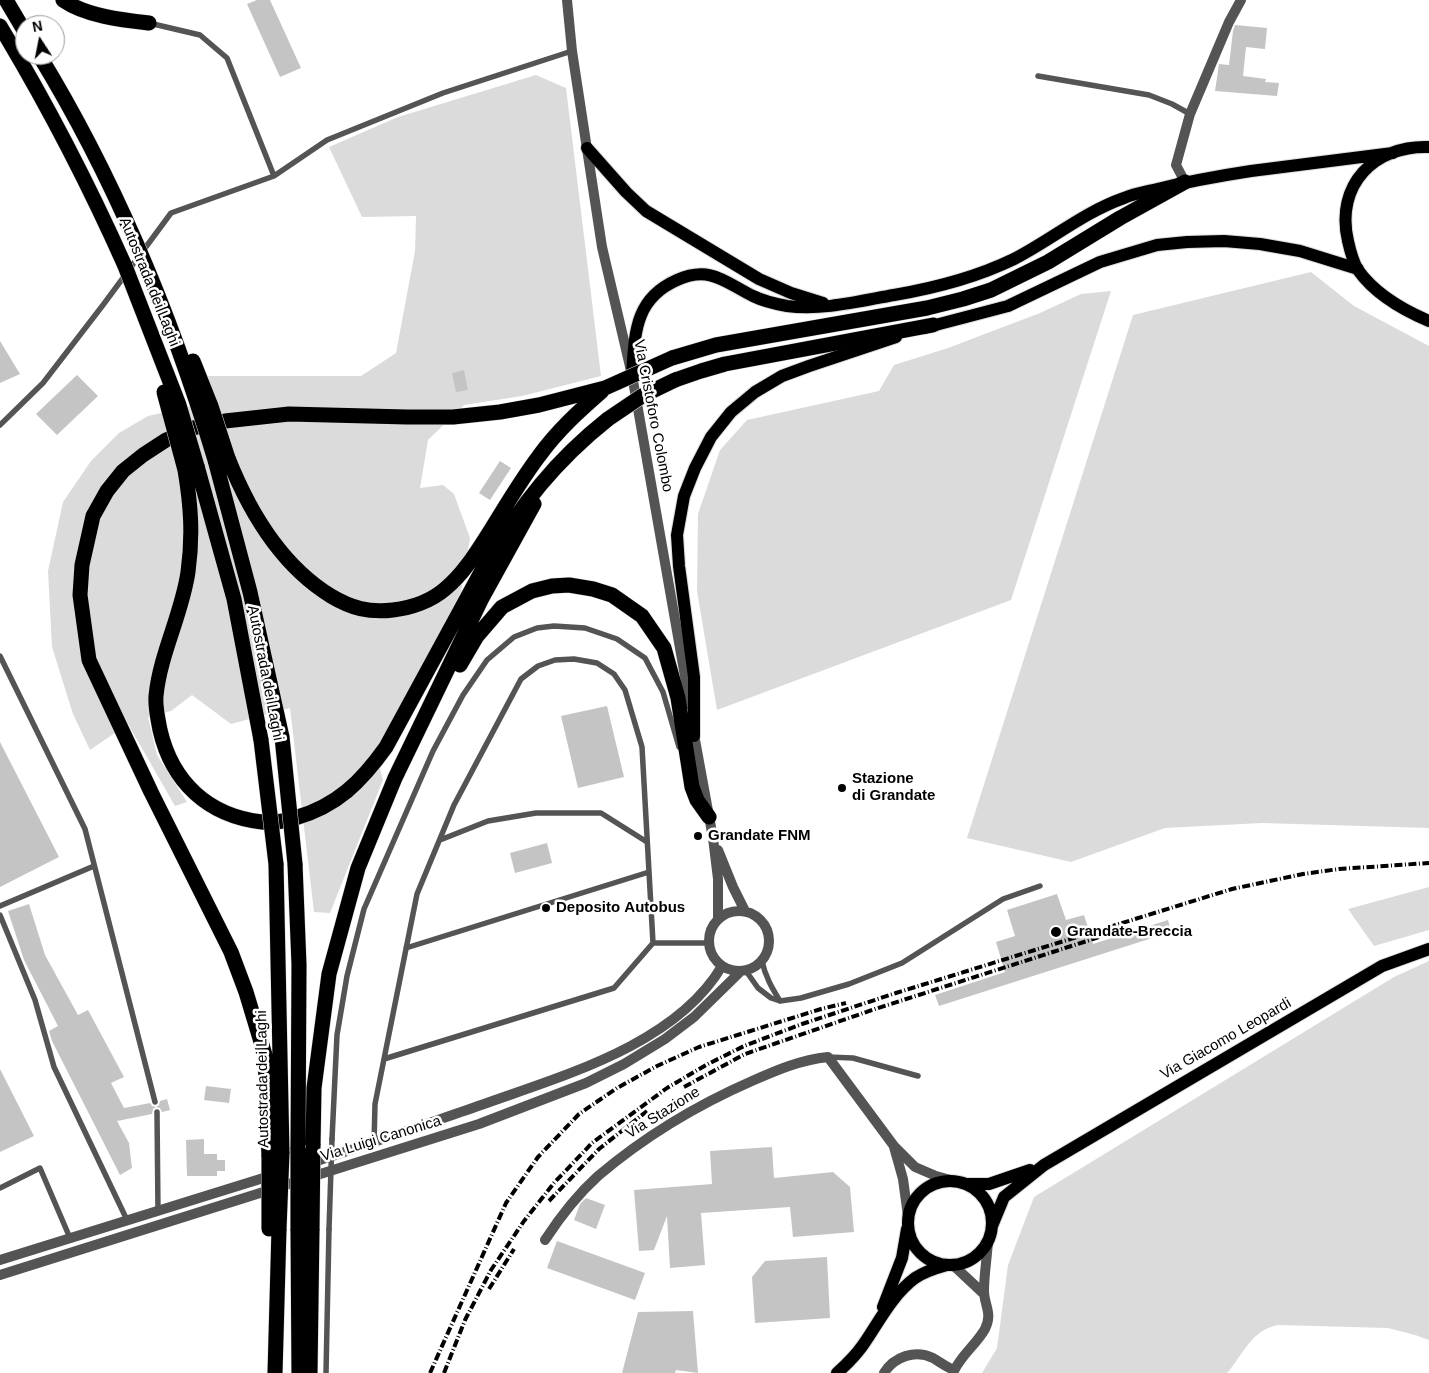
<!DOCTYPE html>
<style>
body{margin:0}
#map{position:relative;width:1429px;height:1373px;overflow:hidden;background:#fff;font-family:Arial,sans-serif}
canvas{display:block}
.north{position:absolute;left:15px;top:15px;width:50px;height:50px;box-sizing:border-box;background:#fff;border:1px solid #999;border-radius:50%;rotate:349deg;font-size:14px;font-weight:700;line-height:20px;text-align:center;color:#000}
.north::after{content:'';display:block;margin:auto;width:18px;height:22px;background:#000;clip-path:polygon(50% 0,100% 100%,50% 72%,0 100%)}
</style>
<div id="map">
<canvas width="1429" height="1373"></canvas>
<div class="north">N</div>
</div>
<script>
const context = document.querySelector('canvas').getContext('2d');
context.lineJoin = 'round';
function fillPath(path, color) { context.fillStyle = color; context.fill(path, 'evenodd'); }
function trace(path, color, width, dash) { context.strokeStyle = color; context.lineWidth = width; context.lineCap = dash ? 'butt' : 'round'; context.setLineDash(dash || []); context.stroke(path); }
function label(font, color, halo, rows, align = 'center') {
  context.font = font + ' Arial,sans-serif'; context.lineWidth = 5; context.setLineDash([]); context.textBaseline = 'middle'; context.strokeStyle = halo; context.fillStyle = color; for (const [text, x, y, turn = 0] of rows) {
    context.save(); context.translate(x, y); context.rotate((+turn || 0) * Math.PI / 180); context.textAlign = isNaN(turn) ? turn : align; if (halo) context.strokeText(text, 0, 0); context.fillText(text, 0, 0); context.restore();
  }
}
const green = new Path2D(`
 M536,75L566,88L601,376L522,396L464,405L428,440L420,488L443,485L454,494L470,538L461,592L376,754L383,780L330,913L314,912L290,708L231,724L192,695L171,711L148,717L157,755L187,802L175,806L128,724L90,750L73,714L52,647L48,571L63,502L91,461L119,433L148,416L214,401L208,376H361L396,353L415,251L416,216L362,217L329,147L398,117Z
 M1311,272L1354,306L1429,346V828L1262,823L1165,828L1071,862L967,838L1133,315Z
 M1111,291L1011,600L717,710L697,591L698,514L720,450L747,420L879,391L894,365L948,348L1040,313L1081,294Z
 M1429,887V930L1374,946L1348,909Z
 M1429,961V1340L1415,1335L1388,1328L1278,1325C1250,1331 1244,1354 1227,1373H982L997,1348L1008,1265L1034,1197L1394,977Z`);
const building = new Path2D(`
 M257,0H270L301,68L280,77L247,4Z
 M1235,25L1267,28L1265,49L1246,47L1243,76L1266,79L1265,82L1279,83L1277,96L1215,91L1219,64L1229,65L1233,31Z
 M0,341L20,374L0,383Z
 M464,370L468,390L456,392L452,373Z
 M77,375L98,396L57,435L36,414Z
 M500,461L511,468L490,500L479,493Z
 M607,706L624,777L578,788L561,716Z
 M0,742L59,857L0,887Z
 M547,843L552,863L515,873L510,853Z
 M1057,894L1066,920L1084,915L1093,944L1168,920L1171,932L939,1006L935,995L1005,972L996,942L1015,936L1007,910Z
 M29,904L45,955L78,1015L88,1010L124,1077L111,1083L124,1108L150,1103L152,1106L156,1107L159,1105L160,1101L167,1099L170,1110L162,1112L160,1108L156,1107L153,1109L152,1114L117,1121L129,1143L132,1168L120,1175L52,1041L49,1031L58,1026L24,960L8,911Z
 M0,1069L34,1136L0,1152Z
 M206,1086L231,1089L229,1103L204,1100Z
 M204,1139V1154H217V1160H225V1171H217V1176H187L186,1140Z
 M772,1147L774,1178L833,1172L850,1187L854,1232L793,1237L790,1207L701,1213L705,1265L670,1268L667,1216L654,1250L639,1251L634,1190L712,1184L710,1151Z
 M586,1198L605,1205L596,1229L574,1220L580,1204Z
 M557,1241L645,1273L635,1300L547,1268Z
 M827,1257L830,1318L755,1323L752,1277L765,1261Z
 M693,1311L698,1373L676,1370L675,1373H622L638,1312Z`);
const service = new Path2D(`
 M149,23L200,35L227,58L274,176L327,140L443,93L572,51
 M1038,76L1149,95L1172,104L1190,114
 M0,425L43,383L103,305L171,213L274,176
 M0,656L85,829L155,1102
 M440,840L488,821L536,813H601L647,842
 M0,906L94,866
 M0,915L35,1000L54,1067L127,1220
 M406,948L649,872
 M762,961C765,976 772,988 780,1001
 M746,971L758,988L771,998L780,1001L801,998L849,984L902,963L1003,899L1040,886
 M828,1057L853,1058L918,1076
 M384,1059L614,988L653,943
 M157,1112L158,1211
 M332,1139L337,1035L347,976L364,909L433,751L463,695L487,660L514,637L537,628L554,626L585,628L617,639L645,658L663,692L679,747
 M374,1143L375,1104L417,894L454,805L521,679L538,666L555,660L574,659L597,663L614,674L625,690L642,747L653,943H708
 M0,1188L40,1168L70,1238
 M326,1373L329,1229`);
const minor = new Path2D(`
 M1185,182L1176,165L1190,114L1229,22L1241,0
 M894,1147L903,1179L908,1216
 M545,1240C560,1217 577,1195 598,1176C644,1137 697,1105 752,1081C777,1070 800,1060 828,1057L894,1146L915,1167L936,1176L954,1181
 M953,1265L984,1294
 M884,1373C894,1357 915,1349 933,1358C940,1362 946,1367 954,1370
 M953,1373C960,1356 976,1345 985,1329C993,1313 984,1305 984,1291C984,1275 987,1258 988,1241`);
const tertiary = new Path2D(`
 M567,0L572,51L602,247L632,375L690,705
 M693,729L713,838L718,879V918
 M718,850L733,887L745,911
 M709 941a30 30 0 1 1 60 0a30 30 0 1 1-60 0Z
 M308,1164C367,1145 426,1124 484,1104C565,1075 676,1044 722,966
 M0,1260L273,1175
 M0,1275L479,1124L586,1083L624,1064L665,1039L694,1017L741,971`);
const primary = new Path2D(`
 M1429,147C1374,145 1335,185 1348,241C1350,250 1353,262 1358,270C1375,294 1403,310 1429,321
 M587,148L626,192L646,211L759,279L791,293L823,303
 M924,328L1008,306L1100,262L1157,245L1187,242L1224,241L1260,244L1300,251L1358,269
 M632,375C635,334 634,299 677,280C711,265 726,283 753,296C763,301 776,304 787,306C821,311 860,301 894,295C935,288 977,277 1014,259C1051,240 1084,212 1124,198C1133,194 1144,192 1153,190C1186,182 1218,176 1251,171C1298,165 1346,159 1393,153
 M694,736V677L679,566L677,535L684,496L695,468L711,437L731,412L755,392L782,376L809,366L896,337
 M908 1223a42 42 0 1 1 84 0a42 42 0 1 1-84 0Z
 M967,1184H989L1030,1170
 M992,1226L1004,1197L1044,1165L1382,966L1429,949
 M883,1307L902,1258L907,1229
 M837,1373C846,1365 856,1355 863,1345C879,1322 892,1295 915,1278C924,1272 936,1268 947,1265`);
const motorway = new Path2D(`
 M6,0L25,32
 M63,0C86,16 122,20 149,23
 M0,26C47,104 88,183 125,266
 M672,358L716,345L927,308L963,299L991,290L1048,262L1120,218L1185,182
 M675,380L701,371L725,364L933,325
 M228,458C249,511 282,566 331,596C351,608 369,613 393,610C411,608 431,601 445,589C462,575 475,555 487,536C504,509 520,481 539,456C557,431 579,411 602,391
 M215,460L250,592L282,737
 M197,466L234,599L261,740
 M185,470C191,506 193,536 188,572C182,614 160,654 156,696C155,707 158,719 160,730C172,782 208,816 262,822C273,823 285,821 295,818C337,806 361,782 386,747L486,563C521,505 555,461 608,419
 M460,665L477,636L502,607L532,591L552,586L569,585L593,589L612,595L642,616L664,648L678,698L692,787L697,800L709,817
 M276,864L282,1153
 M295,864L299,965L298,1149
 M313,1145L314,1088L329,974L358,868L395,778L481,600L534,504
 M269,1157L265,1055L246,992L231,952L151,792L89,660L80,595L82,565L93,516L107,491L123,471L143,455L166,440L193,428L225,421L289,414L407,417H453L500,412L539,405L605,388
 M298,1229L299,1373
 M275,1373L279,1229
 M310,1373L312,1229`);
const rail = new Path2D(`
 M684,1087L745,1054L875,1009L1112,933
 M549,1201L599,1149L647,1111
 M489,1289L514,1249
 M430,1373L506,1203L538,1157L579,1114L617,1088L657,1066L699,1047L821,1009L846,1003
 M444,1373L465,1320L491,1270L524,1221L554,1183L592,1143L667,1088L706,1065L744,1046L802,1024L896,993L1232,889L1303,874L1339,869L1429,863`);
const serviceBridge = new Path2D(`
 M329,1229L332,1139`);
const motorwayBridge = new Path2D(`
 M39,55C116,181 173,320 215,460
 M125,266L179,405L197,466
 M193,361L211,406L228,458
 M605,388L672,358
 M164,392L185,470
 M608,419L642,396L675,380
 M282,737L295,864
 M261,740L276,864
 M298,1149V1229
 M269,1229V1157
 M279,1229L282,1153
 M312,1229L313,1145`);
const markers = [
 [842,788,5,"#000"],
 [698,836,5,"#000"],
 [546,908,5,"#000"],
 [1056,932,6,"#000"]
];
const streetNames = [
 ["Autostrada dei Laghi",149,282,68],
 ["Via Cristoforo Colombo",653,416,79],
 ["Autostrada dei Laghi",265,673,79],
 ["Via Giacomo Leopardi",1226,1039,-30],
 ["Autostrada dei Laghi",263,1079,-91],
 ["Via Stazione",663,1113,-32],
 ["Via Luigi Canonica",381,1139,-17]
];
const poiNames = [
 ["Stazione",852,779],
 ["di Grandate",852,796],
 ["Grandate FNM",708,836],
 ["Deposito Autobus",556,908],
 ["Grandate-Breccia",1067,932]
];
fillPath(green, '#dbdbdb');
fillPath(building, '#c4c4c4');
trace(primary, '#dbdbdb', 14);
trace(motorway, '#dbdbdb', 16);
trace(service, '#545454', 5.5);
trace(minor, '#545454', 10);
trace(tertiary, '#545454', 10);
trace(primary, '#000', 12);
trace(motorway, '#000', 15);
trace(rail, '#000', 4, [8, 2.5, 1, 2.5]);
trace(motorwayBridge, '#dbdbdb', 16, []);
trace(serviceBridge, '#545454', 5.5);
trace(motorwayBridge, '#000', 15);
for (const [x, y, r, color] of markers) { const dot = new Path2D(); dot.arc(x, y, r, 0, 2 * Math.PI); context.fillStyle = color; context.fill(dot); trace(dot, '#fff', 2); }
label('15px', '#000', '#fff', streetNames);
label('bold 15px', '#000', '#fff', poiNames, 'left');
</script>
